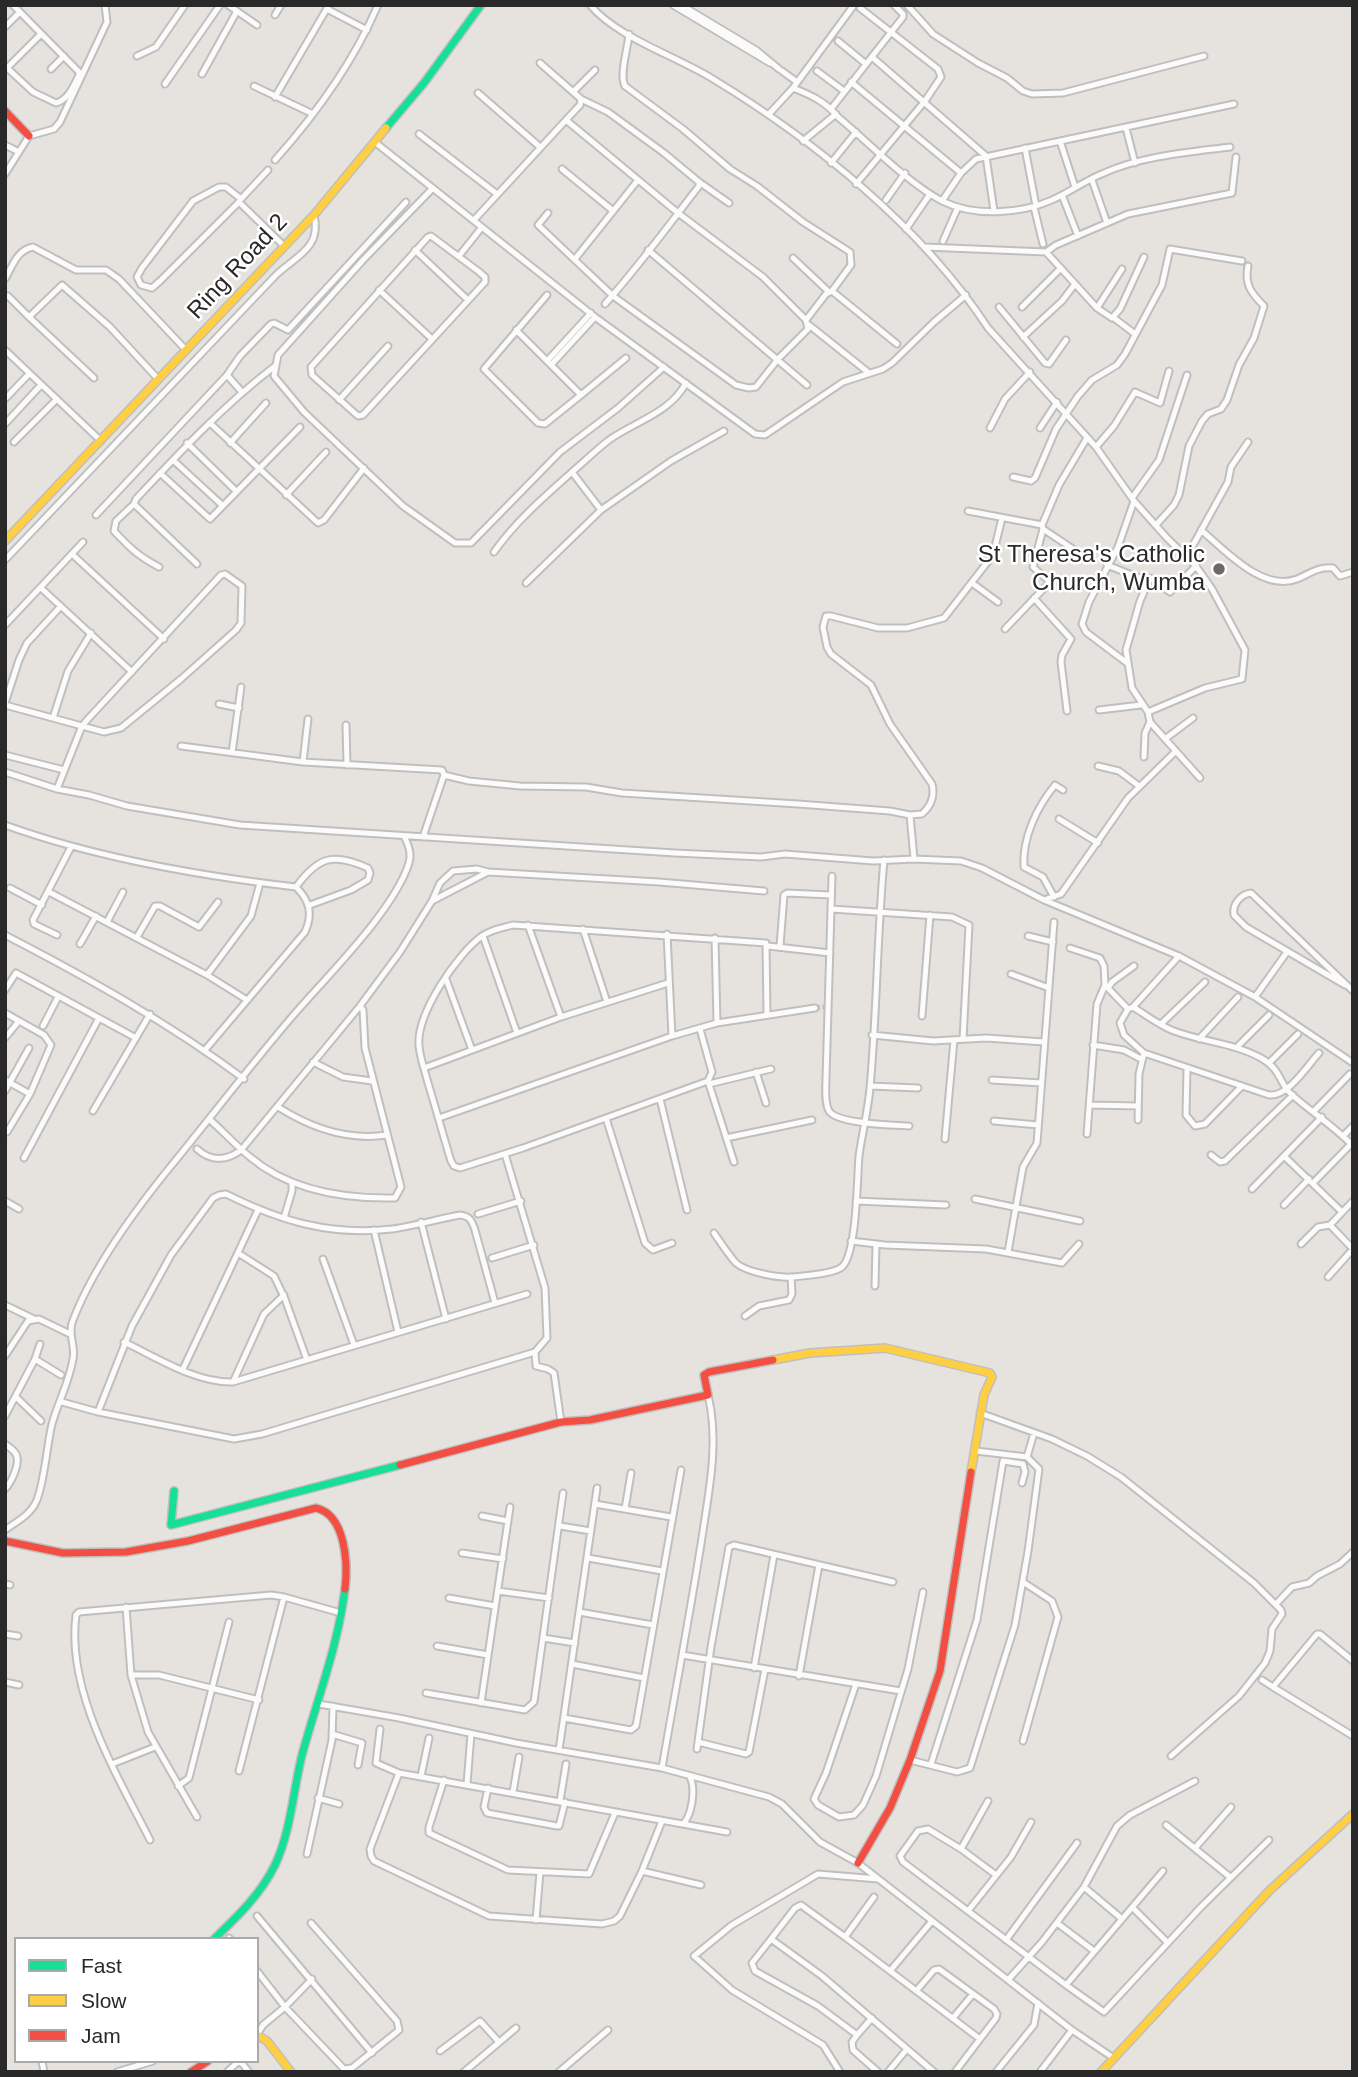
<!DOCTYPE html>
<style>
body{margin:0}
#map{position:relative;width:1358px;height:2077px;overflow:hidden;background:#e6e3df;font-family:Arial,sans-serif}
canvas{display:block}
.frame{position:absolute;inset:0;border:7px solid #292929;pointer-events:none}
.legend{position:absolute;left:14px;top:1937px;width:245px;height:126px;box-sizing:border-box;background:#fff;border:2px solid #a9a9a9;margin:0;padding:9px 12px;list-style:none;font-size:21px;color:#292929}
.legend li{display:flex;align-items:center;gap:14px;height:35px}
.legend b{width:35px;border:2px solid #a9a9a9}
</style>
<div id="map">
<canvas width="1358" height="2077"></canvas>
<div class="frame"></div>
<ul class="legend">
<li><b style="height:9px;background:#16e098"></b>Fast</li>
<li><b style="height:9px;background:#ffcf43"></b>Slow</li>
<li><b style="height:9px;background:#f24e42"></b>Jam</li>
</ul>
</div>
<script>
const context = document.querySelector('canvas').getContext('2d');
context.lineJoin = 'round';
function trace(path, color, width, dash) { context.strokeStyle = color; context.lineWidth = width; context.lineCap = dash ? 'butt' : 'round'; context.setLineDash(dash || []); context.stroke(path); }
function label(font, color, halo, rows, align = 'center') {
  context.font = font + ' Arial,sans-serif'; context.lineWidth = 5; context.setLineDash([]); context.textBaseline = 'middle'; context.strokeStyle = halo; context.fillStyle = color; for (const [text, x, y, turn = 0] of rows) {
    context.save(); context.translate(x, y); context.rotate((+turn || 0) * Math.PI / 180); context.textAlign = isNaN(turn) ? turn : align; if (halo) context.strokeText(text, 0, 0); context.fillText(text, 0, 0); context.restore();
  }
}
const streetTunnel = new Path2D(`
 M815,1008L824,1007`);
const street = new Path2D(`
 M228,5L257,25
 M590,5C618,38 676,56 713,79C815,141 922,227 988,328L1096,447L1134,501L1167,538L1196,566L1212,589L1245,650L1242,679L1205,688L1148,712L1132,688L1126,650L1140,601L1150,578L1170,592L1196,566
 M673,5L770,63
 M681,5L756,50L779,69
 M907,5L933,34L978,63L1007,78L1023,91L1032,94L1063,93L1204,56
 M327,9L367,30
 M275,15L281,5
 M5,27L20,12
 M629,34C628,48 619,75 625,86L683,129L730,169L757,186L803,222L850,252L851,265L832,291
 M838,41L866,64
 M137,56L156,47L185,5
 M872,57L986,156L994,211
 M540,63L581,99L608,112L664,153L699,182V186C668,226 639,266 605,304
 M5,66L33,92L56,103C69,99 74,85 80,73L13,5
 M7,68L41,34
 M51,69L64,56
 M782,71L797,82
 M817,71L844,91
 M202,74L237,11
 M851,82L961,173
 M165,84L220,5
 M254,86L313,114
 M793,88C811,95 826,102 838,117C868,142 909,184 942,201C974,217 1020,214 1052,200C1070,192 1086,180 1104,173C1141,156 1191,152 1230,147
 M574,91L595,70
 M478,93L540,147
 M275,97L329,5
 M831,109L903,17V14L894,5
 M769,114L793,88L854,5
 M1126,128L1135,163
 M419,134L497,194
 M803,141L836,114
 M1060,141L1075,187
 M376,143L595,317L755,434L765,435L843,382L883,369L892,363L934,322L966,295
 M5,145L19,152
 M1025,148L1036,206
 M275,160C317,113 353,63 378,5
 M831,163L856,132
 M562,169L612,210
 M5,174L29,136L54,129L60,122L107,22L105,5
 M1092,180L1107,223
 M699,182L729,203
 M856,184L925,101L941,77L938,69L860,8
 M432,189L364,259L278,355L274,376L304,412L403,506L455,543H471L560,452L618,408L664,367
 M1062,195L1078,236
 M241,199L226,187H219L193,201L142,268L137,277L141,285L152,288L160,281L239,202L284,246
 M241,199L268,170
 M886,200L905,173
 M942,201L961,173L976,159L1234,104
 M1034,207L1043,244
 M548,213L538,225L613,296L736,385L749,388L756,387L778,359L808,329L806,320L763,277L678,213L566,120
 M474,220L566,120L580,105L581,99
 M906,229L930,194
 M431,236L478,271L485,277V282L363,415L358,416L312,375L311,367L428,237Z
 M943,241L958,207
 M925,247L1046,252L1056,245L1128,214L1232,193L1236,157
 M415,250L468,300
 M648,250L807,385
 M1046,252L1097,308L1112,318L1120,309L1144,257
 M459,256L482,227
 M793,258L829,292
 M575,259L638,180
 M5,279C13,265 17,250 33,247L76,270H106L119,279L186,350
 M379,290L432,339
 M8,296L29,317L62,285L110,327L158,379
 M999,307L1045,363L1049,364L1066,340
 M1022,307L1061,268
 M1097,308L1122,269
 M29,317L94,378
 M1114,318L1135,334
 M806,320L826,294L832,291L897,344
 M809,325L869,373
 M516,330L581,395L545,424L538,423L484,369L547,295
 M1023,337L1062,301L1075,284
 M5,350L101,441
 M547,361L591,313
 M551,365L595,317
 M241,391L227,375L240,356L271,324L274,323L288,330L406,202
 M581,395L626,358
 M5,399L29,374
 M339,400L388,346
 M210,423L318,523L324,520L364,468
 M5,424L41,385
 M990,428L1005,399L1030,372
 M1040,428L1057,402
 M14,442L57,399
 M187,443L236,491
 M230,443L266,403
 M1096,447L1114,426L1135,392L1160,403L1169,371
 M173,460L222,505
 M572,472L601,510
 M160,473L210,519L300,427
 M1013,477L1031,481L1035,478L1056,429L1078,396L1092,380L1117,365L1125,354L1162,285L1170,249L1242,261
 M286,495L326,452
 M1132,498L1159,460L1187,375
 M134,504L197,564
 M968,511L1042,525
 M96,515L227,375
 M1156,525L1174,505L1179,495L1189,446L1202,421L1208,414L1221,409L1227,400L1239,365L1254,338L1264,306C1252,294 1244,285 1248,266
 M1201,530C1225,550 1262,592 1297,579C1309,574 1319,566 1333,568L1340,576L1353,572
 M1073,549L1043,529L1042,525L1059,485L1087,438
 M494,552C516,521 544,497 572,472C585,461 596,450 609,440C636,421 670,413 686,383
 M72,554L164,639
 M1187,556L1228,482L1231,467L1248,442
 M5,560L276,275C296,256 322,248 314,215
 M1107,565L1147,581
 M159,567C138,556 130,548 114,531L116,521L134,504L136,499C180,452 224,405 275,366
 M526,583L601,510L671,461L724,431
 M972,583L998,602
 M41,588L132,672
 M1034,598L1071,639L1062,655L1061,662L1067,711
 M5,625L83,542
 M1005,629L1050,582L1033,567L1043,529
 M1127,663L1086,632L1082,624L1089,602L1118,547L1134,501
 M5,703L19,660L27,643L61,606
 M219,704L239,708
 M5,705L104,732L121,728L181,679L236,630L241,623L242,586L225,574L221,575L88,719L82,726L57,789
 M1099,710L1141,705
 M1148,712L1150,722L1200,778
 M53,718L68,671L91,633
 M346,725L347,765
 M1165,739L1193,718
 M181,746L303,762L442,770L444,775L423,837
 M232,753L241,687
 M5,755L64,770
 M1144,757L1145,733L1150,722
 M303,762L308,719
 M1098,766L1119,771L1139,786
 M5,772L57,789L89,795L127,806L240,825L675,853L761,857L785,854L873,861L914,859L961,861L982,868L1044,900L1179,956L1255,997L1353,1063
 M444,775L469,781L520,786L586,787L622,793L798,804L890,811L910,815L922,814C931,806 935,796 932,784L890,724L871,685L831,654L827,647L823,627L826,616H831L878,628H907L944,618L993,555L1002,518
 M910,815L914,859
 M1059,819L1098,843
 M5,825C96,858 201,876 296,887C310,901 313,914 305,932L205,1050
 M832,876L826,1078C826,1087 824,1102 829,1111C837,1124 893,1125 909,1126
 M296,887C318,857 333,852 368,868L370,873L368,880L351,890L310,905
 M10,888L42,905
 M49,892L207,975L247,1000
 M1054,897L1043,877L1024,867C1022,838 1037,807 1055,785L1063,790
 M1044,900L1061,894L1128,798L1176,751
 M432,901L488,872
 M831,909L952,917L969,925L963,1039
 M107,922L123,892
 M528,925L561,1017
 M583,929L607,1002
 M667,934L672,1036
 M5,935C88,978 169,1023 244,1079
 M57,935L34,924L33,920L71,847
 M483,936L517,1033
 M1028,936L1053,942
 M137,937L155,906H160L199,927L218,902
 M715,938L717,1023
 M80,944L96,916
 M768,946L830,953
 M780,946L784,895L787,893L831,895
 M1070,948L1100,958L1104,966L1105,985L1128,1009
 M1011,974L1049,988
 M207,975L251,916L260,883
 M446,979L472,1050
 M1345,985L1246,927L1234,915C1232,904 1241,894 1251,893L1353,991
 M1108,988L1112,982L1134,966
 M5,990L16,973L136,1038
 M1255,997L1287,952
 M1133,1007L1179,956
 M5,1013L44,1035L51,1045L30,1094L7,1132
 M922,1016L930,915
 M1161,1024L1205,982
 M43,1026L58,997
 M700,1029L712,1072L708,1081L734,1162
 M872,1035L933,1041L986,1038L1044,1042
 M5,1038L19,1021
 M1199,1039L1238,997
 M1093,1045L1124,1050L1141,1059
 M1237,1047L1269,1015
 M1319,1053C1307,1066 1288,1097 1269,1095L1144,1053L1124,1035L1120,1023L1128,1009L1133,1007C1146,1015 1160,1026 1174,1031C1203,1042 1234,1043 1261,1058C1281,1069 1279,1083 1291,1094C1311,1112 1334,1126 1353,1146
 M313,1062L343,1077L372,1081
 M1269,1063L1298,1034
 M424,1068L561,1017L668,983
 M1187,1068L1186,1115L1195,1126L1205,1124L1242,1086
 M756,1072L766,1103
 M5,1080L30,1094
 M992,1080L1041,1083
 M708,1081L523,1148L460,1168L454,1166L451,1161C443,1135 436,1109 428,1083C425,1071 420,1058 419,1046C416,1014 457,954 482,936C492,929 502,928 513,925L766,943L767,1014
 M709,1084L771,1069
 M870,1086L918,1088
 M5,1091L29,1048
 M660,1099L687,1210
 M1090,1105L1138,1106
 M278,1107C311,1128 347,1141 387,1135
 M93,1111L150,1014
 M1314,1111L1350,1074
 M1322,1117L1284,1156L1342,1212
 M439,1118L672,1036L717,1023L815,1008
 M606,1118L645,1243L653,1250L672,1243
 M209,1119C223,1131 236,1146 250,1157C290,1191 344,1199 395,1198L401,1187L365,1048L363,1010L360,1006
 M1138,1120L1139,1074L1144,1053
 M994,1121L1038,1125
 M1087,1134L1097,1004L1105,985
 M1343,1136L1353,1126
 M726,1138L812,1120
 M945,1139L954,1040
 M197,1149C211,1162 228,1161 242,1149L360,1006L400,952L432,901L440,883L453,871L477,869L488,872L659,882L764,891
 M1211,1155L1220,1162L1225,1161L1293,1095
 M24,1158L99,1018
 M1313,1183L1351,1144
 M1252,1189L1284,1156
 M975,1199L1080,1221
 M5,1201L19,1209
 M856,1201L946,1205
 M1284,1205L1309,1179
 M478,1214L521,1201
 M284,1218L292,1191V1183
 M421,1222L446,1319
 M1330,1225L1353,1249
 M374,1230L398,1332
 M714,1233C721,1243 728,1254 736,1263C746,1272 778,1278 792,1277C803,1276 836,1274 843,1266C857,1249 857,1180 859,1156C862,1134 868,1111 870,1088C877,1012 877,936 884,860
 M851,1241L885,1245L986,1249L1062,1263L1079,1244
 M1301,1244L1318,1227L1330,1225L1353,1201
 M1008,1252L1023,1167L1037,1143L1054,922
 M238,1253L274,1276L285,1299L307,1360
 M492,1258L534,1245
 M323,1259L354,1345
 M1328,1277L1353,1249
 M875,1286L876,1244
 M5,1305L34,1319
 M745,1316L759,1306L789,1300L792,1294L791,1277
 M124,1342C158,1358 196,1383 233,1382L527,1294
 M535,1352L536,1366L548,1369L554,1373L561,1422
 M5,1356L28,1321L39,1319L70,1334
 M35,1359L61,1375
 M183,1369L258,1210
 M233,1382L264,1314L284,1295
 M16,1397L41,1421
 M62,1402L98,1412L234,1439L262,1434L535,1352L547,1338L545,1288L505,1154
 M98,1412L132,1326L171,1255L213,1198L219,1195L226,1194C280,1221 330,1236 392,1229C414,1226 438,1219 460,1215C470,1216 472,1221 475,1230L495,1303
 M980,1413L1052,1439L1087,1456L1121,1477L1254,1583L1281,1610L1282,1614L1272,1629L1270,1651L1265,1663L1239,1696L1171,1756
 M5,1416L35,1359L40,1344
 M5,1444C10,1448 16,1451 17,1457C19,1466 11,1483 5,1489
 M1027,1457L1034,1433
 M595,1504L671,1517
 M625,1509L631,1473
 M482,1516L508,1521
 M560,1526L591,1531
 M5,1530C16,1522 30,1515 36,1502C44,1486 47,1444 52,1424C58,1402 69,1383 73,1359C76,1346 68,1336 72,1323C91,1271 136,1209 171,1166C211,1117 250,1066 291,1018C325,978 394,911 409,863C412,854 409,846 405,838
 M462,1553L503,1559
 M588,1558L662,1571
 M1023,1582L1052,1601L1058,1617L1023,1741
 M5,1584L10,1585
 M498,1591L549,1598
 M449,1598L495,1606
 M1276,1604L1292,1587L1309,1583L1317,1576L1340,1564L1353,1552
 M126,1607L131,1675L148,1732L197,1817
 M579,1612L653,1625
 M5,1634L18,1636
 M543,1638L575,1643
 M437,1646L488,1655
 M682,1655L901,1691
 M1353,1661L1320,1634H1317L1273,1687L1353,1736
 M572,1664L644,1678
 M754,1668L774,1555
 M131,1675H159L259,1700
 M799,1676L819,1565
 M1262,1680L1273,1687
 M5,1682L19,1685
 M856,1684L826,1773L814,1799L818,1805L839,1817L854,1815L863,1805L876,1776L908,1669L923,1592
 M426,1693L525,1710L534,1702L563,1493
 M481,1703L510,1507
 M319,1704L399,1718L516,1743L662,1768L769,1797L782,1804L820,1842L858,1863L1072,2030L1112,2057
 M564,1718L631,1730L636,1726L681,1470
 M380,1729L376,1763L399,1773L727,1832
 M332,1734L362,1743L358,1765
 M698,1742L746,1754L749,1752L765,1669
 M697,1749L711,1647L729,1547L734,1545L893,1582
 M559,1750L597,1488
 M910,1760L957,1772L970,1768L1015,1625L1028,1551L1039,1469L1027,1457L976,1451
 M112,1764L155,1747
 M931,1764L977,1620L1003,1461L1023,1464L1025,1472L1022,1483
 M662,1768C675,1693 689,1619 701,1544C708,1495 720,1444 708,1395
 M239,1771L284,1597
 M399,1773L370,1849L371,1856L374,1861L489,1916L602,1924L614,1921L620,1916L642,1871L662,1821
 M421,1776L429,1738
 M444,1780L429,1827V1833L508,1870L589,1874L615,1813
 M467,1784L471,1734
 M178,1786L189,1778L229,1622
 M488,1788L484,1807L487,1813L557,1826H559L565,1802
 M513,1792L519,1757
 M318,1798L339,1804
 M560,1801L566,1764
 M683,1824C692,1815 696,1789 690,1777
 M1166,1825L1230,1877
 M150,1840C117,1775 66,1691 76,1615L79,1612L271,1595L284,1597L341,1613
 M1195,1848L1231,1807
 M961,1849L988,1801
 M307,1854L332,1740L333,1706
 M642,1871L701,1885
 M996,1875L961,1849L928,1829L918,1831L900,1856L903,1862L1066,1985L1104,2012L1201,1907L1269,1840
 M1084,1887L1122,1919
 M874,1897L845,1937L980,2039L996,2018L997,2014L994,2009L939,1969L934,1970L917,1990
 M1133,1908L1168,1943
 M968,1911L1011,1857L1031,1822
 M257,1916L372,2053
 M536,1920L540,1872
 M1057,1923L1094,1951
 M845,1937L801,1905L795,1908L771,1939L822,1976L934,2072
 M229,1938L230,1939
 M771,1939L752,1963L755,1971L818,2006L857,2035L872,2018
 M1006,1940L1077,1843
 M257,1971L285,2007L344,2069L352,2068L393,2035L399,2030L397,2021L311,1923
 M890,1971L932,1921
 M1008,1980L1042,1942L1084,1887L1117,1826L1130,1815L1195,1781
 M1066,1985L1163,1871
 M953,2018L973,1994
 M257,2035L263,2025L285,2007L312,1979
 M857,2035L852,2042L853,2050L878,2072
 M440,2051L480,2021L499,2042
 M42,2061L44,2072
 M240,2061L249,2072
 M117,2072L153,2061
 M227,2072L239,2061
 M464,2072L516,2028
 M559,2072L608,2030
 M840,2072L823,2045L732,1990L694,1956L732,1925L818,1874L878,1879
 M888,2072L907,2049
 M955,2072L980,2039
 M996,2072L1034,2025L1038,2003
 M1040,2072L1072,2030`);
const fast = new Path2D(`
 M386,128L424,83L481,5
 M174,1491L171,1525L400,1465
 M214,1939C237,1917 261,1894 275,1865C291,1831 293,1791 302,1755C317,1700 338,1646 345,1589`);
const slow = new Path2D(`
 M5,541L314,215L386,128
 M773,1360L810,1353L885,1348L990,1373L992,1377L984,1395L971,1472
 M257,2035L267,2041L291,2072
 M1101,2072L1269,1891L1353,1814`);
const jam = new Path2D(`
 M5,111L29,136
 M400,1465L561,1422L590,1420L708,1395L704,1375L709,1372L773,1360
 M5,1541L63,1553L126,1552L188,1541L316,1508C346,1515 348,1564 345,1589
 M858,1863L890,1808L910,1760L940,1671L971,1472
 M191,2072L208,2061`);
const markers = [
 [1219,569,7,"#6b6a69"]
];
const streetNames = [
 ["Ring Road 2",238,267,-47]
];
const poiNames = [
 ["St Theresa's Catholic",1205,555],
 ["Church, Wumba",1205,583]
];
trace(streetTunnel, '#c0bebb', 5, [5, 2.5]);
trace(street, '#c0bfc0', 9);
trace(fast, '#c0bfc0', 10);
trace(slow, '#c0bfc0', 10);
trace(jam, '#c0bfc0', 10);
trace(street, '#fbfbfa', 5);
trace(fast, '#16e098', 7);
trace(slow, '#ffcf43', 7);
trace(jam, '#f24e42', 7);
for (const [x, y, r, color] of markers) { const dot = new Path2D(); dot.arc(x, y, r, 0, 2 * Math.PI); context.fillStyle = color; context.fill(dot); trace(dot, '#fff', 2.5); }
label('24px', '#292929', '#fff', streetNames);
label('24px', '#292929', '#fff', poiNames, 'right');
</script>
